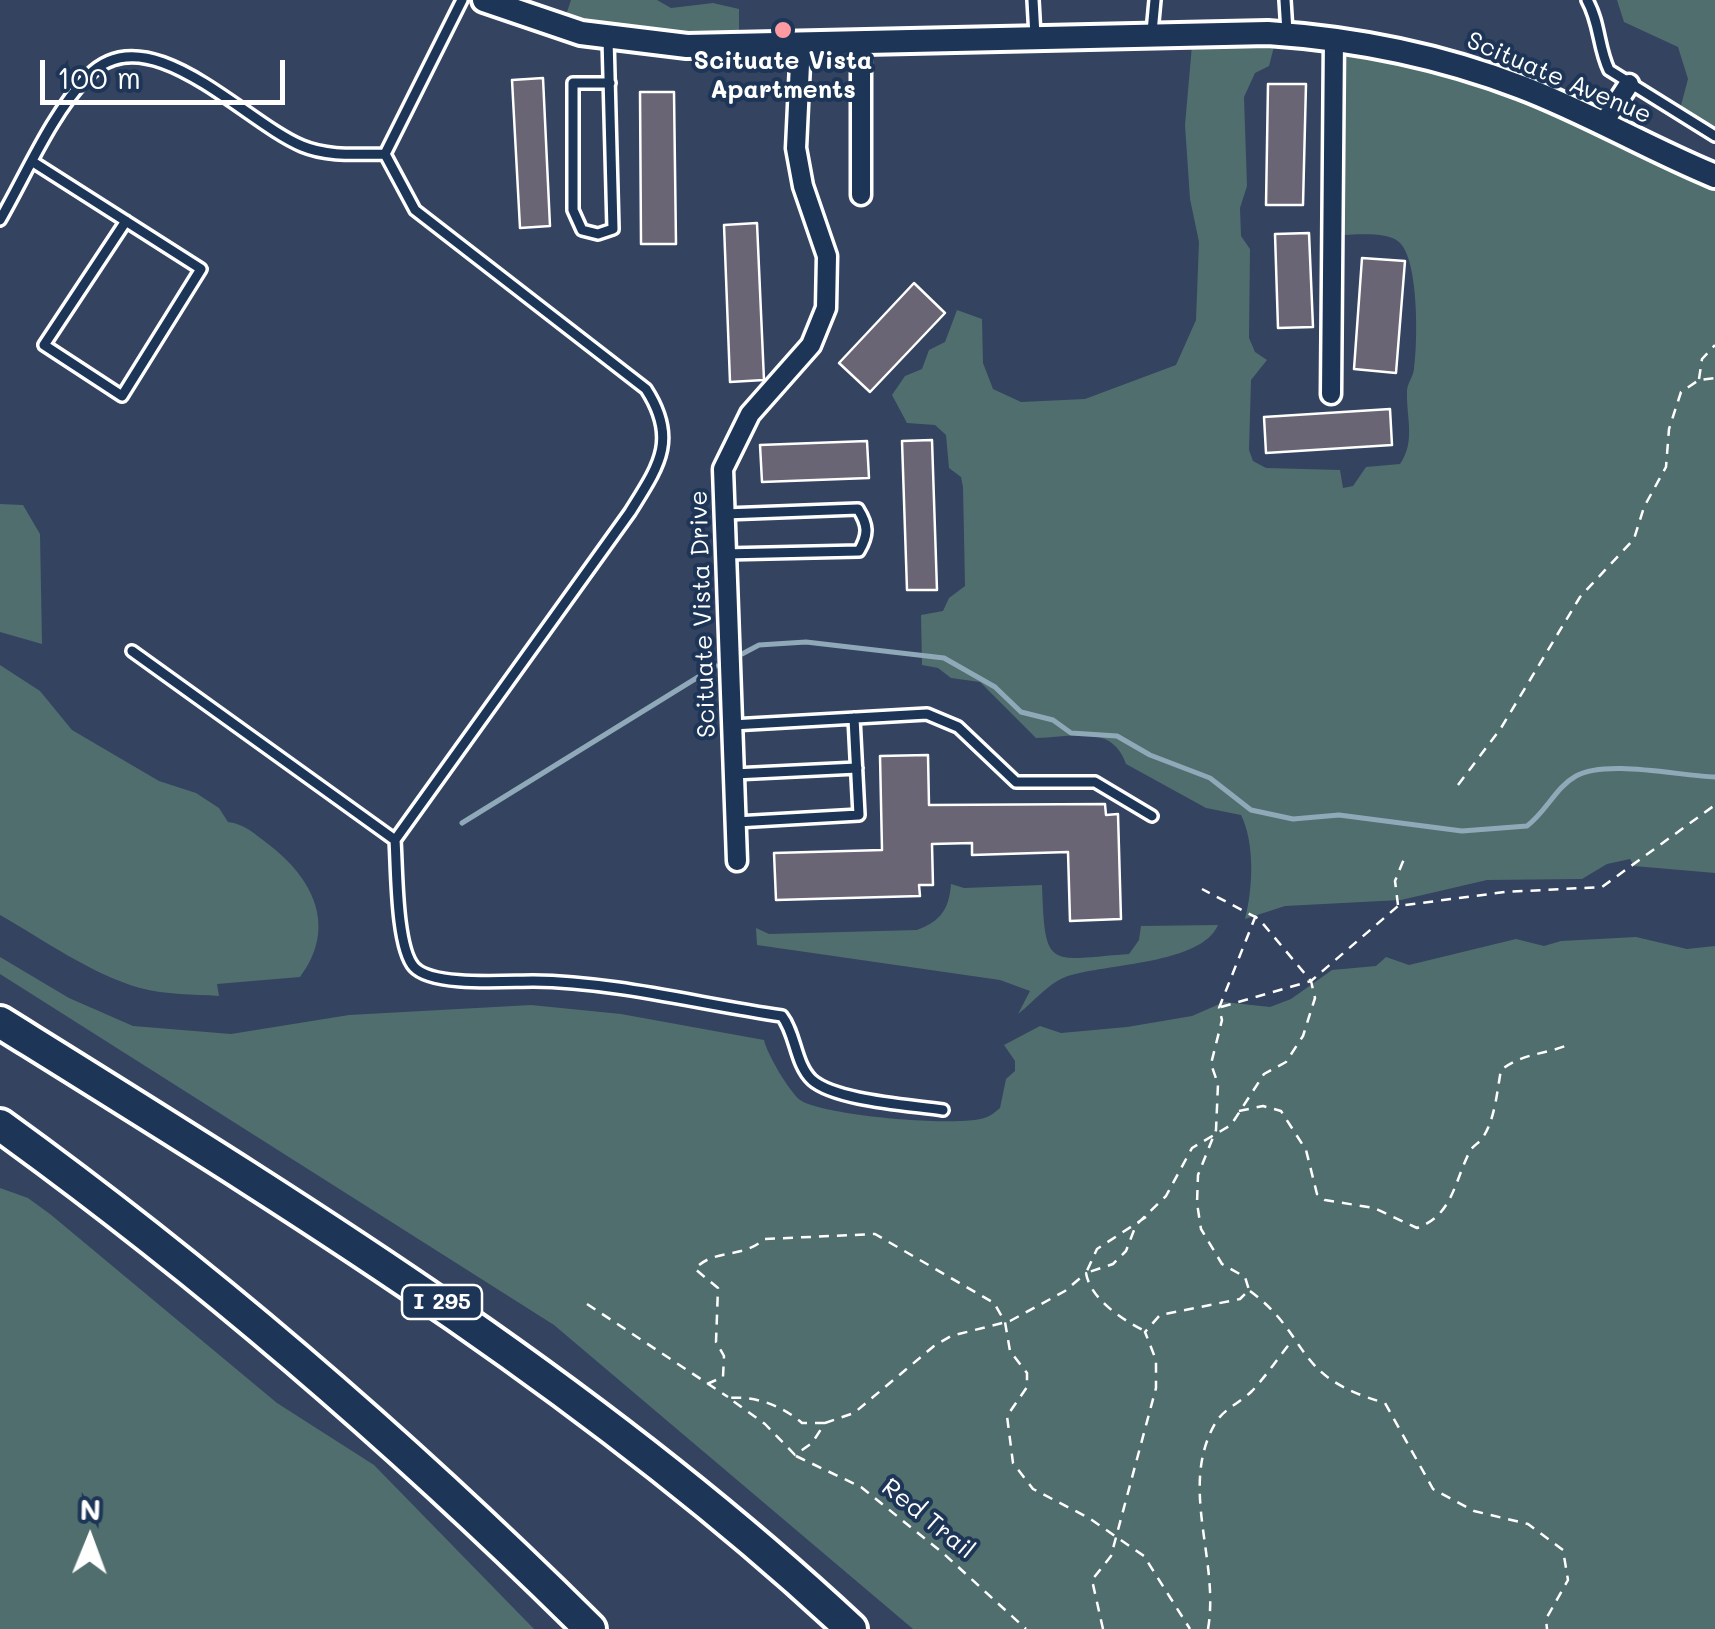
<!DOCTYPE html>
<style>
body{margin:0}
#map{position:relative;width:1715px;height:1629px;overflow:hidden;background:#344360;font-family:Mali,sans-serif}
canvas{display:block}
.north{position:absolute;left:40px;top:1489px;width:100px;height:100px;-webkit-text-stroke:8px #1d3557;paint-order:stroke;rotate:1deg;font-size:28px;font-weight:700;line-height:40px;text-align:center;color:#fff}
.north::after{content:'';display:block;margin:auto;width:35px;height:45px;background:#fff;clip-path:polygon(50% 0,100% 100%,50% 72%,0 100%)}
.scale{position:absolute;left:40px;top:60px;width:245px;height:45px;box-sizing:border-box;border:5px solid #fff;border-top:0;padding-left:12px;font-size:30px;line-height:35px;white-space:nowrap;color:#fff;-webkit-text-stroke:8px #1d3557;paint-order:stroke}
</style>
<div id="map">
<canvas width="1715" height="1629"></canvas>
<div class="north">N</div>
<div class="scale">100 m</div>
</div>
<script>
const context = document.querySelector('canvas').getContext('2d');
context.lineJoin = 'round';
function fillPath(path, color) { context.fillStyle = color; context.fill(path, 'evenodd'); }
function trace(path, color, width, dash) { context.strokeStyle = color; context.lineWidth = width; context.lineCap = dash ? 'butt' : 'round'; context.setLineDash(dash || []); context.stroke(path); }
function label(font, color, halo, rows, align = 'center') {
  context.font = font + ' Mali,sans-serif'; context.lineWidth = 8; context.setLineDash([]); context.textBaseline = 'middle'; context.strokeStyle = halo; context.fillStyle = color; for (const [text, x, y, turn = 0] of rows) {
    context.save(); context.translate(x, y); context.rotate((+turn || 0) * Math.PI / 180); context.textAlign = isNaN(turn) ? turn : align; if (halo) context.strokeText(text, 0, 0); context.fillText(text, 0, 0); context.restore();
  }
}
const green = new Path2D(`
 M571,0H657L671,8L713,3L739,9V42L563,24Z
 M1617,0H1715V134L1680,109L1688,79L1678,47L1624,22Z
 M1193,34L1277,35L1269,66L1255,73L1244,97L1247,186L1240,208L1241,236L1250,249L1249,338L1255,352L1267,360L1251,380L1249,450L1253,461L1266,468L1340,470L1343,488L1353,486L1366,467L1400,464C1416,441 1406,418 1407,390C1408,382 1413,377 1414,369C1418,343 1419,259 1399,242C1385,230 1349,236 1331,235L1334,39L1435,56L1715,173V873L1634,866L1630,859L1607,864L1582,879L1487,880L1401,900L1285,906L1245,919C1253,889 1255,843 1241,815L1206,808L1126,764C1112,723 1072,737 1036,738L980,682L951,678L938,668L922,665L921,615L943,611L949,598L965,586L963,487L961,477L949,468L946,435L935,425L907,423L892,395L905,376L922,369L929,350L945,342L957,310L982,319L983,363L993,389L1021,402L1085,399L1176,365L1196,320L1199,242L1190,199L1185,125Z
 M0,504L23,505L40,534L42,644L0,632Z
 M0,665L40,691L72,730L159,781L196,793L219,808L228,822C245,824 255,834 268,844C313,878 338,927 300,977L217,984L219,996C193,994 166,995 140,988C91,974 44,940 0,915Z
 M951,884L964,888L1042,885C1045,971 1048,960 1129,954L1139,940L1141,926L1218,925C1202,964 1105,964 1068,976C1048,983 1035,1001 1018,1014L1030,991L1000,980L757,945L756,928L769,934L917,930C941,921 949,909 951,884Z
 M1636,937L1687,949L1715,946V1629H913L554,1325L0,974V957L69,998L133,1026L231,1034L349,1015L531,1005L621,1014L764,1040C767,1054 789,1091 800,1100C823,1116 963,1128 987,1117C992,1115 996,1111 1000,1108L1006,1079L1015,1071V1061L1004,1045L1040,1026L1061,1033L1127,1027L1192,1016L1224,1002L1270,1007L1291,999L1332,970L1376,966L1386,957L1409,965L1516,939L1544,946L1561,941Z
 M0,1188L28,1198L50,1214L277,1403L374,1465L534,1629H0Z`);
const stream = new Path2D(`
 M742,654L759,645L806,642L944,658L995,687L1021,712L1053,720L1071,733L1117,736L1150,755L1210,778L1251,810L1293,819L1339,815L1462,831L1527,826C1546,812 1556,787 1576,776C1607,759 1679,776 1715,777
 M462,823L716,666`);
const building = new Path2D(`
 M543,78L550,226L520,228L512,80Z
 M1268,84H1306L1303,205H1266Z
 M640,92H674L676,244H641Z
 M757,223L764,380L730,382L724,225Z
 M1309,233L1313,327L1278,328L1275,234Z
 M1362,258L1405,261L1396,373L1354,369Z
 M914,283L945,313L870,392L839,363Z
 M1390,409L1392,445L1266,453L1264,417Z
 M932,440L937,590H907L902,441Z
 M867,441L869,478L762,482L760,445Z
 M928,755L929,805L1105,804L1106,815L1118,814L1121,919L1070,921L1068,852L972,855V843L932,844L933,885H919L920,896L776,900L774,853L882,850L880,756Z`);
const path = new Path2D(`
 M1699,379L1702,359L1715,345
 M1458,785L1501,728L1580,597L1634,539L1644,507L1666,467L1669,429L1681,392L1699,380L1715,378
 M1398,905L1395,881L1404,859
 M1221,1007L1311,981L1398,906L1505,892L1602,887L1715,805
 M1239,1111L1263,1106L1281,1111L1306,1150L1317,1194L1325,1200L1374,1208L1417,1228C1453,1215 1454,1182 1470,1151C1472,1147 1477,1144 1481,1140C1495,1122 1497,1091 1501,1070C1523,1053 1543,1055 1568,1045
 M1146,1217L1097,1249L1086,1273L1113,1264L1126,1251L1136,1225L1166,1196L1192,1148L1231,1125L1264,1074L1286,1062L1303,1036L1315,998L1311,981L1259,919L1202,889
 M1250,1291C1313,1338 1290,1376 1385,1403L1433,1489L1474,1511L1528,1524L1563,1550L1568,1580L1546,1619L1547,1629
 M587,1304L728,1397
 M707,1384L723,1377L724,1356L716,1342L718,1288L695,1269C714,1248 743,1259 764,1239L875,1234L994,1303L1005,1322L1010,1351L1027,1373V1387L1007,1416L1013,1463L1033,1489L1089,1518L1144,1556L1190,1629
 M825,1423H802C781,1405 756,1396 729,1398L765,1424L795,1455L812,1443L825,1423L854,1413L934,1346L951,1336L1010,1321L1065,1291L1086,1273C1090,1298 1121,1319 1143,1330
 M796,1456L861,1487L944,1554L1026,1629
 M1103,1629L1092,1580L1111,1556L1156,1388V1360L1145,1332L1160,1315L1240,1299L1249,1290L1245,1277L1222,1264L1201,1229L1197,1203L1198,1175L1216,1130L1218,1084L1211,1064L1222,1020L1219,1008L1256,915
 M1208,1629C1220,1560 1178,1486 1216,1422C1224,1409 1241,1402 1252,1391C1266,1376 1278,1358 1291,1342`);
const lane = new Path2D(`
 M1033,0L1035,36
 M1285,0L1287,32
 M1587,0C1600,23 1598,47 1609,70L1715,136
 M1152,32L1155,0
 M608,38L613,229L598,234L582,230L573,210V83H610
 M385,154L415,210L646,389C679,440 658,467 630,512L395,840C397,868 396,947 414,967C432,987 506,981 533,981C616,982 699,1004 782,1016C796,1034 795,1064 812,1080C836,1101 911,1105 943,1110
 M385,154L462,0
 M33,162L201,269L122,396L44,345L126,221
 M0,220C27,173 51,115 88,76C148,13 244,122 302,146C328,157 358,154 385,154
 M724,554L859,551C869,534 868,525 858,509L725,514
 M132,651L395,840
 M732,725L927,714L958,727L1016,782H1095L1152,816
 M734,774L857,768
 M736,822L859,815L854,718`);
const street = new Path2D(`
 M1603,124L1629,84
 M861,195V43
 M1331,394L1334,38
 M737,861L723,469L750,414L811,345L826,308L827,256L803,186L796,148L801,43`);
const secondary = new Path2D(`
 M484,0L581,33L687,46L1268,33C1357,39 1438,55 1521,87C1587,112 1649,149 1715,176`);
const highway = new Path2D(`
 M0,1022C297,1207 594,1389 851,1629
 M0,1125C209,1276 406,1447 590,1629`);
const markers = [
 [783,30,10,"#ff9aa2"]
];
const shields = [
 [442,1302,80]
];
const shieldNames = [
 ["I 295",442,1302]
];
const poiNames = [
 ["Scituate Vista",783,61],
 ["Apartments",783,90]
];
const streetNames = [
 ["Scituate Avenue",1559,78,23],
 ["Scituate Vista Drive",703,614,-92],
 ["Red Trail",928,1519,39]
];
fillPath(green, '#506e6e');
trace(stream, '#8fa9b9', 5);
fillPath(building, '#696574');
trace(building, '#fff', 2.5);
trace(lane, '#fff', 16);
trace(street, '#fff', 25);
trace(secondary, '#fff', 30);
trace(highway, '#fff', 38);
trace(path, '#fff', 2.5, [10, 8]);
trace(lane, '#1d3557', 9);
trace(street, '#1d3557', 18);
trace(secondary, '#1d3557', 22);
trace(highway, '#1d3557', 30);
for (const [x, y, r, color] of markers) { const dot = new Path2D(); dot.arc(x, y, r, 0, 2 * Math.PI); context.fillStyle = color; context.fill(dot); trace(dot, '#1d3557', 4); }
for (const [x, y, w] of shields) { const box = new Path2D(); box.roundRect(x - w / 2, y - 17, w, 34, 8); context.fillStyle = '#1d3557'; context.fill(box); trace(box, '#fff', 2.5); }
label('bold 22px', '#fff', null, shieldNames);
label('bold 25px', '#fff', '#1d3557', poiNames);
label('25px', '#fff', '#1d3557', streetNames);
</script>
